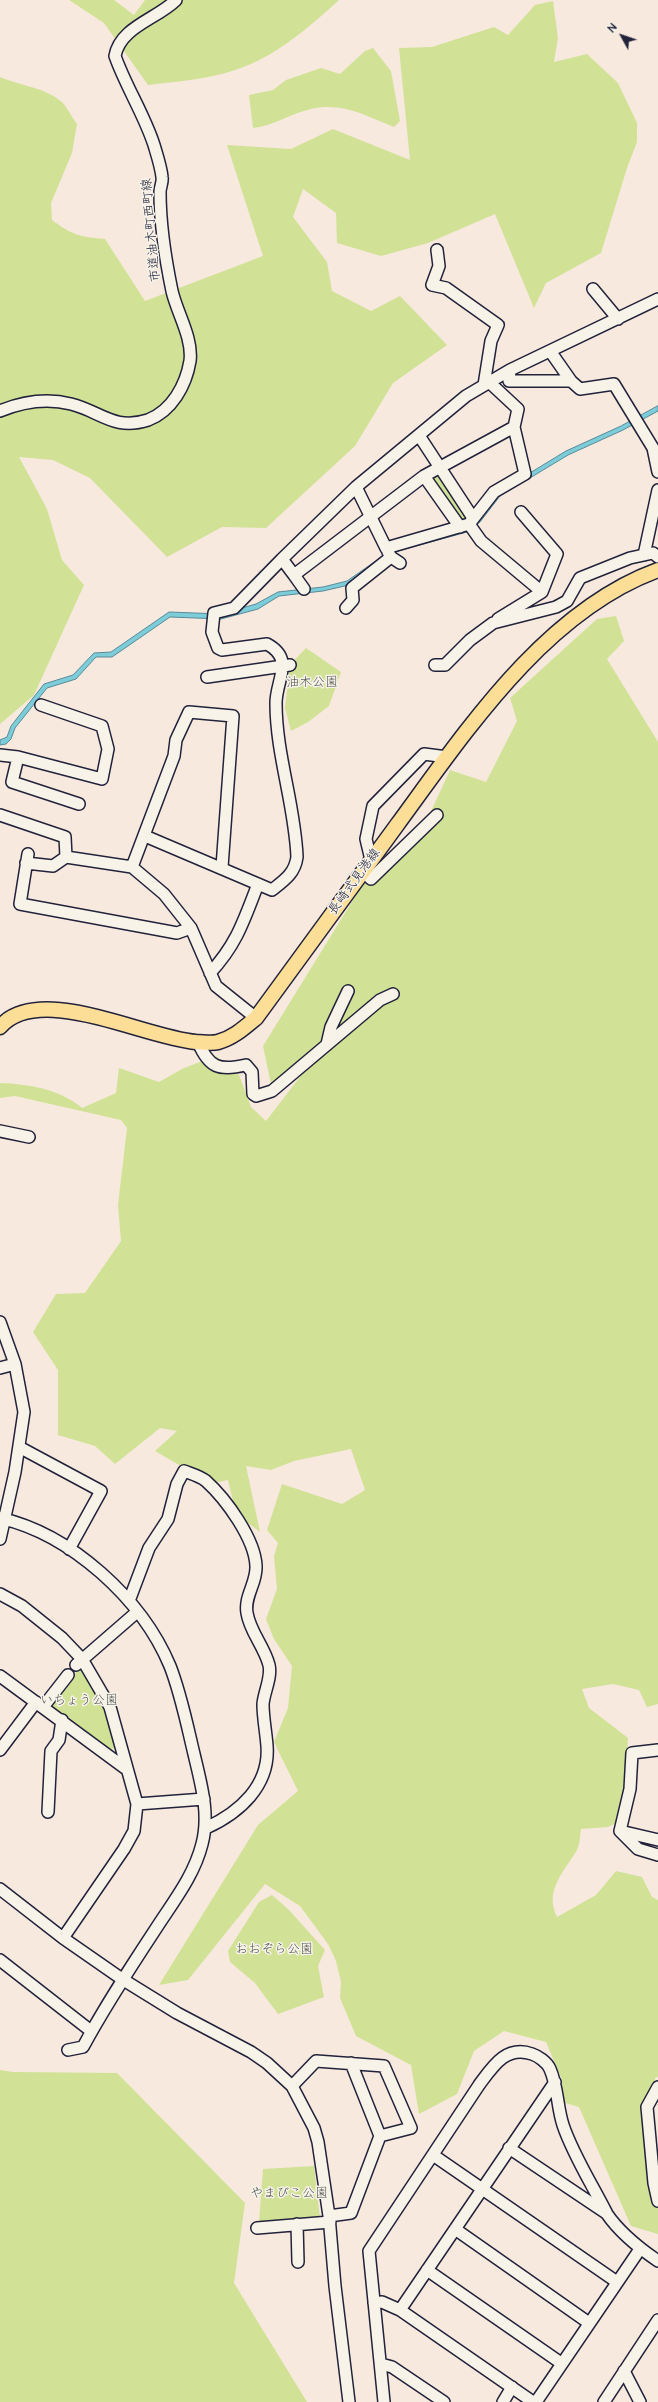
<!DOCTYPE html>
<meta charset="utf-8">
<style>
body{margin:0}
#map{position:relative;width:658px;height:2402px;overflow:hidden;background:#f7e9dd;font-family:"Architects Daughter",sans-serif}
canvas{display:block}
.north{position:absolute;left:602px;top:16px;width:40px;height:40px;-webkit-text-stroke:3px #f7f3e8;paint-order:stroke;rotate:310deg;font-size:11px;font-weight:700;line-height:16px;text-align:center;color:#22223b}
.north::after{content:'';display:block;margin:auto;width:14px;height:18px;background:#22223b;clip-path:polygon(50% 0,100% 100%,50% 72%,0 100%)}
</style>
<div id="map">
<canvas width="658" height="2402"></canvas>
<div class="north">N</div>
</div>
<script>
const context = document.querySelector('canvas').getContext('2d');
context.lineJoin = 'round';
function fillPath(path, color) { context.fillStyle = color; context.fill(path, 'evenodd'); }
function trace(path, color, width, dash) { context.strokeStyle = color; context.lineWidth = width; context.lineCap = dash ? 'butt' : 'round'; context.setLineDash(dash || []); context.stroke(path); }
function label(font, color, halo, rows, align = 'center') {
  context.font = font + ' "Architects Daughter","Klee One",sans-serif'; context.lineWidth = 3; context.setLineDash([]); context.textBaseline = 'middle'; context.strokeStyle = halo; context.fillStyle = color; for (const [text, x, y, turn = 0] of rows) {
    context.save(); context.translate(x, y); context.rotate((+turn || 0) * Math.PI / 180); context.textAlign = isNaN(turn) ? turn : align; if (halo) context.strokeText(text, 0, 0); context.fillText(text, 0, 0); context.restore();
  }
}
const green = new Path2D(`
 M69,0H114L134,15L145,0H339C314,23 284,49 253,63C221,78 183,81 148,85L104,23Z
 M553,1L558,38L554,62L587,54L618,83L637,123V142L627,168L601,253L546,283L534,308L495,214L428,243L381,256L337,243L336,213L303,189L293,217L327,262L332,291L371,311L400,296L447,345L393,383L355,446L266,528L222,527L167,557L90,478L53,460L19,457L47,509L62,560L84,585L34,695L0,724V77C20,86 46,87 63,103C68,109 72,118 77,124L72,153L51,203L52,220C72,235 80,237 105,239L145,301L263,256L227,145L291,149L333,129L410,160L399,48L432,47L494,27L508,35L535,5Z
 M373,48L391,71L400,121L394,127C365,116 344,102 311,109C291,113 274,126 253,128L249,95L273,90L286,80L321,68L340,74L365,51Z
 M438,472L469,519L461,522L430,478Z
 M616,616L624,641L607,659L658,742V1704L647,1707L639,1690L613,1684L582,1689L589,1708L628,1738C626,1765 627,1793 623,1820L608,1827L581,1829C580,1835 580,1844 577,1850C564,1872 544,1890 557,1917L596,1895L616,1871L642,1877L652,1897L658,1900V2077L655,2078L651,2179L658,2200V2234L631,2226L579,2107L558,2101L562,2080L546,2042L504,2031L474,2051L457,2094L419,2114L411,2065L356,2036L340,1998L341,1982L336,1961L328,1944L300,1906L265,1884L188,1980L159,1985L258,1825L298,1791L274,1742L288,1708L292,1666L274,1639L266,1619L277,1589L274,1556L278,1543L267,1530L282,1484L342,1504L365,1490L351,1449L294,1461L271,1470L246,1466L260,1532L236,1514L228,1480L203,1485L198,1476L155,1451L177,1431L160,1428L115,1464L95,1446L58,1435V1370L33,1332L56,1294L85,1293L121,1241L118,1205L127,1128L121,1120L15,1096L0,1098V1083C28,1084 60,1089 82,1108L116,1093L119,1068L159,1082L184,1068L216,1056L239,1075L251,1107L266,1121L306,1069L271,1084L263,1046L361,887L427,820L450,770L486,782L517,721L510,698L597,619Z
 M306,648L341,672L329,706L308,722L291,731L285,708L290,665Z
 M81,1666L105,1708L116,1748L108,1749L50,1705Z
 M272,1895L289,1910L325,1950L318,1966L324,1997L278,2014L255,1983L230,1962L228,1951L259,1902Z
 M0,2070L13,2072L117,2073L245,2203L234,2283L307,2402H0Z
 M314,2166L320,2219L259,2222L263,2169Z`);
const water = new Path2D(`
 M658,406V411L623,430L568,455L500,496L480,522L467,532L398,551L349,585L323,591L279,596L258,609L221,619L170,617L112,657H96L76,679L47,688L15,728L11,739L6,744L0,745V740L7,737L11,726L44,684L73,675L94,653L111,652L169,612L221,614L256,604L278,592L323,587L347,581L396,547L465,528L497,493L566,451L621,426Z`);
const minor = new Path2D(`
 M437,250L439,266L432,285L446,288L498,325L491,341L484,385
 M593,289L618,319
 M550,351L571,381
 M510,370L509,381H571L580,389L614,384L653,448L658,472
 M0,411C22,402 47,398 71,404C100,411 114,431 148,420C172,411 186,385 190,361C193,338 177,313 172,291C166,262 160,221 160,192C160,187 163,182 162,177C161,167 157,155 154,145C144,114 126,87 115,56C120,27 157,19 176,0
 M420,437L473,518
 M424,476L460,527
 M356,487L386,548L469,524L494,492L525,474L514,427L518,409L489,382
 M469,524L481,541L542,592
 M388,552L391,557L400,563
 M644,555L658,490
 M282,559L294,575L424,476L514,427
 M294,575L304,589
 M346,608L353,600L352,588L391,557
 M498,619L542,592L557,554L521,512
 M435,665H445L470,640L493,623L556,607L567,601L580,578L630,558L653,553L658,557
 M207,677L290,665
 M0,755L18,757L102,779L108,749L102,726L41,705
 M18,757L12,782L79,804
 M0,815L65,837L66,857L132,867
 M145,836L272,890C285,880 295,873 297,857C295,805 276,755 276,703C276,680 295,659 267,644L222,650L218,648L212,632L214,613L234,608L282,559L356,487L466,396L510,370L658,299
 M28,854L20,904L177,933L191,928
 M371,860L366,839L373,806L424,754L447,757
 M26,863L53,866L66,857
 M222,867L233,716L189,712L176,740L174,756L132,867L164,894L191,928L216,986L256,1018
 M363,871L371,879L437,815
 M210,973C237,944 244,920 258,884
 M198,1042C209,1068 219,1071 246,1065L252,1072L253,1094L256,1096L272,1091L380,1000L393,994
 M327,1044L331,1027L348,991
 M0,1131L29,1137
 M0,1322L15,1364L24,1412L15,1472L0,1539
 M0,1368L15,1364
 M19,1447L101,1491L69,1549
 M0,1518C71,1534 142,1599 170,1666C181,1694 187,1725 194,1754C201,1784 210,1814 202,1844C194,1876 173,1902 155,1930C130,1968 105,2006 83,2047L68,2050
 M0,1594L22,1606L62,1638L82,1659L110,1707L137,1804L134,1831L124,1849L63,1938
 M129,1601L149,1548L168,1519L177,1484L184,1471C192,1474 200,1476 206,1481C226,1499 255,1539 256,1566C257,1583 244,1596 247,1613C250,1632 264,1646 269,1665C272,1677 264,1692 263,1704C263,1718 266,1732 267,1746C270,1786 239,1813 206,1828
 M76,1665L137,1612
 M0,1676L125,1768
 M43,1707L68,1675
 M0,1750L36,1702
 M137,1804L204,1799
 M48,1812L51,1751L59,1740L62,1720
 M620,1831L630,1789L632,1753L658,1750
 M620,1831L638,1849L658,1855
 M620,1831L658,1840
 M0,1889L63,1938L122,1979L177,2013L251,2052L267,2063L292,2086L314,2128L318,2142L329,2216L335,2286L349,2402
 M0,1960L91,2031
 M292,2086L316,2061L384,2066L411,2128L380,2136
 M658,2087L647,2107L654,2183L658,2201
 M509,2148L606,2213
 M433,2155L617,2282
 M329,2216L351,2213L380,2136L351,2063
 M297,2224L298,2262
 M257,2228L330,2222
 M455,2229L589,2323
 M427,2270L561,2363
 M374,2303L382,2302L400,2310L533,2402
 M400,2310L555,2082
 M381,2364L392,2367L444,2402
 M624,2371L640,2402
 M384,2402L369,2251L479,2085C493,2066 506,2045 532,2054C538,2056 547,2062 550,2069C558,2087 557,2107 563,2125C573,2155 593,2186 607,2214C620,2233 639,2248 658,2261
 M503,2402L512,2387
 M536,2402L640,2249
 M604,2402L658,2320`);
const major = new Path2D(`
 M0,1027C39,982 145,1038 196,1042C203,1042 211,1044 218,1042C233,1038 244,1028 256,1018C303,953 350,889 397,825C466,731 545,611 658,570`);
const streetNames = [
 ["市道油木町西町線",152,230,-95],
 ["長崎式見港線",355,882,-54]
];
const parkNames = [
 ["油木公園",312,683],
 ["いちょう公園",79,1701],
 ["おおぞら公園",274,1950],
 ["やまびこ公園",289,2194]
];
fillPath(green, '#d1e296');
fillPath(water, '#7dcdd9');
trace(water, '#59899a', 1);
trace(minor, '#22223b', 14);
trace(major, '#22223b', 17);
trace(minor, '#f7f3e8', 11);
trace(major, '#fcde96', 14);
label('13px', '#22223b', '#f7f3e8', streetNames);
label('13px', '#4e5252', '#f7f3e8', parkNames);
</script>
